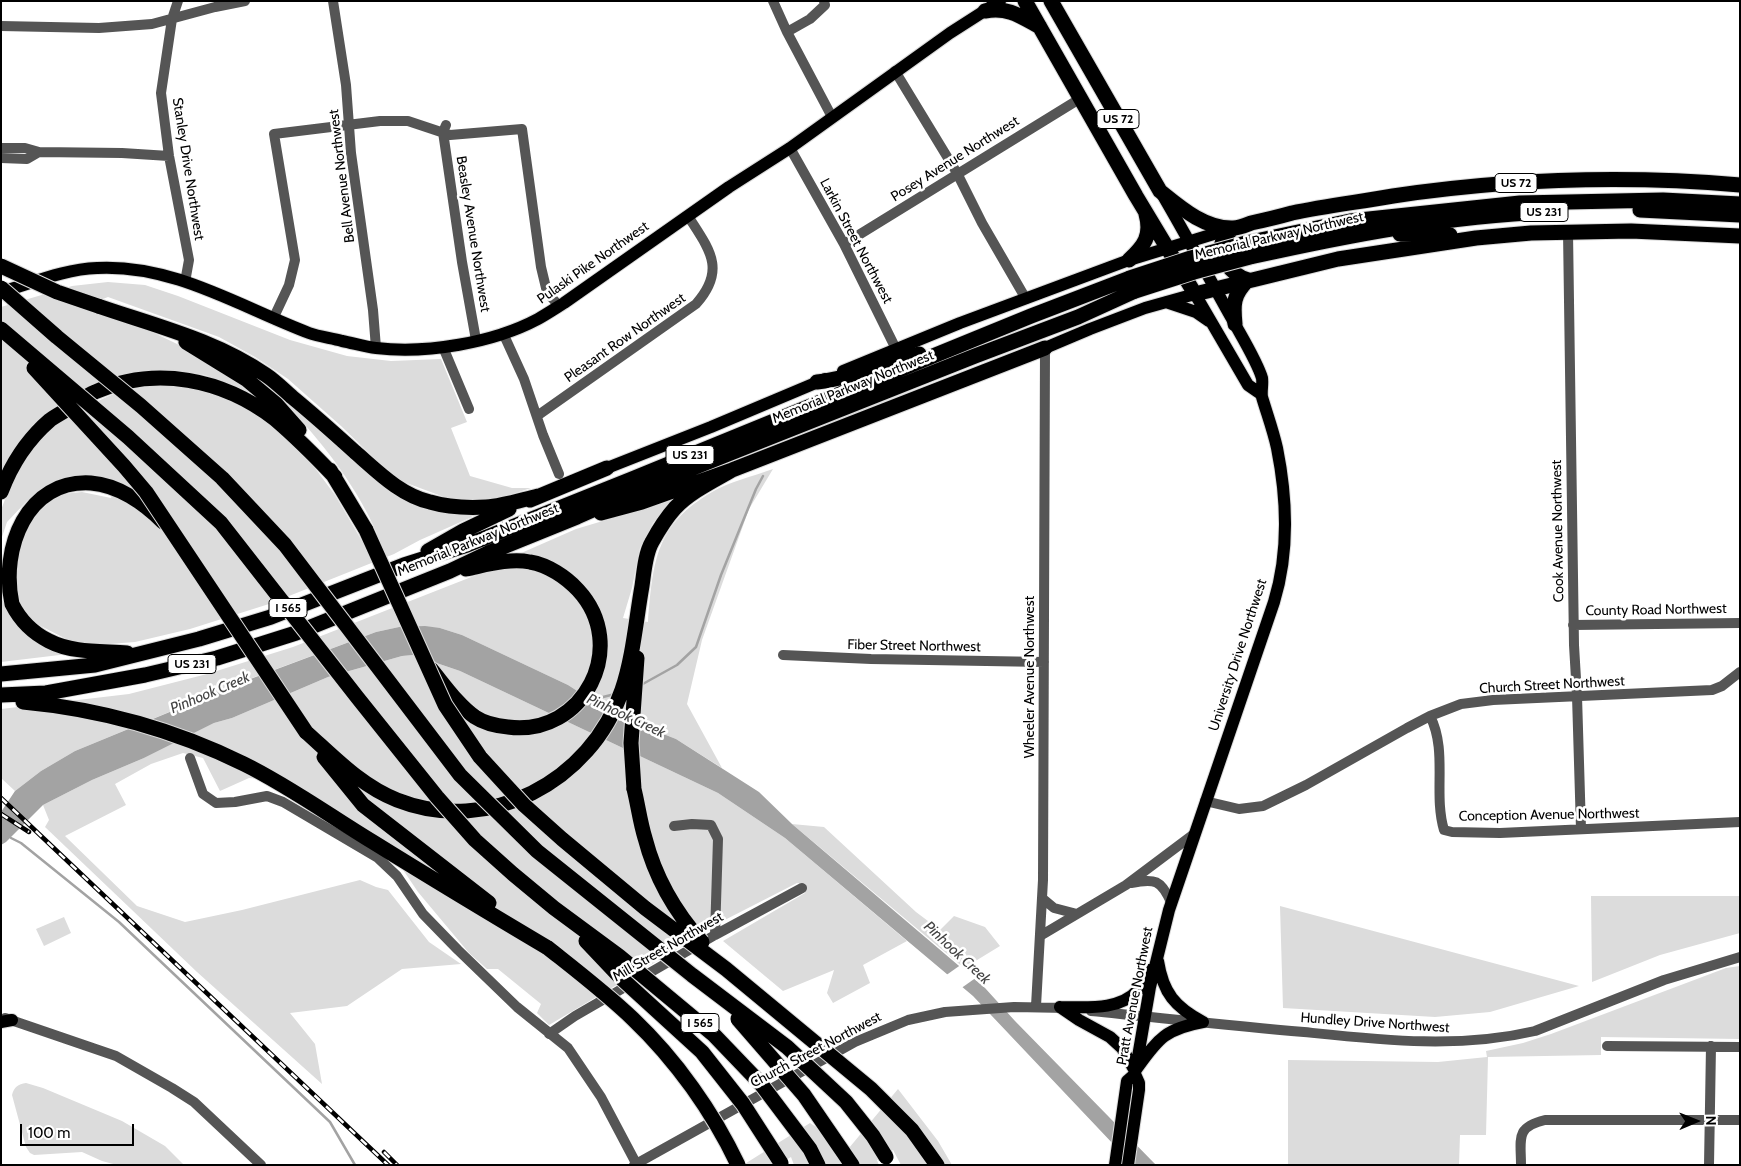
<!DOCTYPE html>
<style>
body{margin:0}
#map{position:relative;width:1741px;height:1166px;overflow:hidden;background:#fff;font-family:Cabin,sans-serif}
canvas{display:block}
.frame{position:absolute;inset:0;border:2px solid #000;pointer-events:none}
.north{position:absolute;left:1671px;top:1096px;width:50px;height:50px;-webkit-text-stroke:4px #fff;paint-order:stroke;rotate:89deg;font-size:14px;font-weight:700;line-height:20px;text-align:center;color:#000}
.north::after{content:'';display:block;margin:auto;width:18px;height:22px;background:#000;clip-path:polygon(50% 0,100% 100%,50% 72%,0 100%)}
.scale{position:absolute;left:20px;top:1124px;width:114px;height:22px;box-sizing:border-box;border:2px solid #000;border-top:0;padding-left:6px;font-size:15px;line-height:18px;white-space:nowrap;color:#000;-webkit-text-stroke:4px #fff;paint-order:stroke}
</style>
<div id="map">
<canvas width="1741" height="1166"></canvas>
<div class="frame"></div>
<div class="north">N</div>
<div class="scale">100 m</div>
</div>
<script>
const context = document.querySelector('canvas').getContext('2d');
context.lineJoin = 'round';
function fillPath(path, color) { context.fillStyle = color; context.fill(path, 'evenodd'); }
function trace(path, color, width, dash) { context.strokeStyle = color; context.lineWidth = width; context.lineCap = dash ? 'butt' : 'round'; context.setLineDash(dash || []); context.stroke(path); }
function label(font, color, halo, rows, align = 'center') {
  context.font = font + ' Cabin,sans-serif'; context.lineWidth = 5; context.setLineDash([]); context.textBaseline = 'middle'; context.strokeStyle = halo; context.fillStyle = color; for (const [text, x, y, turn = 0] of rows) {
    context.save(); context.translate(x, y); context.rotate((+turn || 0) * Math.PI / 180); context.textAlign = isNaN(turn) ? turn : align; if (halo) context.strokeText(text, 0, 0); context.fillText(text, 0, 0); context.restore();
  }
}
const green = new Path2D(`
 M108,282L145,285L178,296L290,340L347,356L391,361L441,359L467,422L451,428L470,476L512,488H531L494,500L468,501L444,497L401,481L378,462L341,426L288,379L255,357L219,337L108,297L83,307L144,328L233,371L271,407L242,390L205,375L170,370L124,374L90,386L49,411L10,457L1,480V307L72,286Z
 M247,368L378,478L469,512L472,517L420,540L394,554L269,604L190,629L135,642L96,645L68,640L31,621L16,602L8,552L41,503L62,494L82,492L111,498L117,483L45,488L28,500L7,522L1,540V510L15,473L38,436L62,417L136,384L157,382L212,390L257,411L303,452L335,495L362,541L377,534C360,492 324,444 293,412C279,397 262,385 246,372Z
 M773,469L749,509L702,640L687,704L722,768L676,739L643,726L599,705L568,685L462,635L440,628L399,627L376,632L244,681L75,751L41,771L15,791L1,778V709L129,694L207,674L293,647L484,572C498,569 512,565 527,567C550,569 578,594 598,608L590,594L579,582L519,554L576,529L673,500L653,523L640,548L632,588L623,618L648,622C653,562 655,525 712,492C728,482 754,476 773,469Z
 M1,598L19,628L45,647L68,654L1,662Z
 M413,655L460,671L718,793L785,838L907,941L863,965L870,983L833,1003L827,993L834,970L783,991L723,941L805,893L806,885L797,883L711,927L703,934L549,1025L537,1013L541,1004L498,969H487L469,953L418,892L385,843L288,781L249,778L220,791L203,758L183,753L151,764L115,784L126,805L65,836L137,906L185,922L242,910L360,880L376,887L388,890L429,942L461,964L402,969L347,1006L290,1013L315,1044L322,1084L197,972L45,827L49,820L43,805L92,780L144,758L214,723L232,718L328,677L402,656Z
 M792,824L824,827L916,912L940,930L954,916L985,927L1000,946L964,968Z
 M1591,896H1739L1740,933L1660,955L1592,982Z
 M1280,906L1579,986L1490,1012L1435,1017L1283,1008Z
 M64,917L71,933L44,946L36,929Z
 M1740,966V1039L1601,1037V1055L1488,1057L1486,1135H1460L1459,1165H1288V1060L1438,1062L1487,1057L1486,1051L1523,1043L1551,1034L1726,968Z
 M26,1083L43,1088L122,1121L165,1146L184,1165H117L102,1161L82,1152L34,1155L30,1153L26,1147L12,1095C14,1087 18,1084 26,1083Z
 M898,1089L938,1141L952,1165H901L893,1150L877,1160L879,1165H794L791,1157L777,1165H743L810,1123L849,1148Z`);
const water = new Path2D(`
 M425,626L440,628L462,635L568,685L599,705L643,726L676,739L759,792L792,824L985,988L1015,1021L1156,1165H1133L973,996L785,838L718,793L460,671L413,655L402,656L328,677L232,718L214,723L144,758L92,780L43,805L6,842L1,845V812L15,791L41,771L75,751L245,681L376,632L399,627Z`);
const pier = new Path2D(`
 M962,964L977,977L960,989L945,976Z`);
const stream = new Path2D(`
 M641,685L677,665L696,647L721,575L756,489L763,476
 M591,700L615,694
 M11,838L21,843L119,922L330,1122L355,1165`);
const minor = new Path2D(`
 M178,1L172,19L161,93L169,156L189,260L185,282
 M333,1L346,85L351,153L373,310L376,348
 M773,1L787,32L832,117
 M1,26L99,28L152,24L215,7L245,1
 M787,32L810,19L825,5L824,1
 M895,71L957,173L982,223L1026,299
 M446,125L443,132L462,262L476,340
 M1,148H25L39,152
 M790,148L844,244L896,349
 M1,158L27,159L39,152L122,153L169,156
 M1568,232L1574,645L1577,696L1581,829
 M844,244L1081,98
 M274,317L289,285L295,260L274,134L380,121H408L450,135L522,129L541,267L547,292L559,306
 M503,333L524,379L543,435L559,474
 M443,347L469,409
 M537,416L696,304C727,269 709,249 688,216
 M1573,625L1740,623
 M783,655L871,659L1044,662
 M1430,716C1448,751 1433,793 1444,830L1452,832L1500,833L1740,822
 M190,758L203,794L216,803L235,802L267,796L283,802L378,858L397,876L423,914L458,950L517,1007L568,1048L601,1097L637,1165
 M1205,801L1239,809L1263,806L1306,785L1407,728L1430,716L1461,704L1493,700L1712,690L1722,686L1740,672
 M674,826L692,824L711,825L718,839L715,935
 M1131,883C1155,878 1161,880 1171,902
 M1042,898L1054,908L1077,914
 M1040,936L1126,885L1194,834
 M1036,1006L1043,880L1045,348
 M1091,1011C1162,1018 1233,1026 1304,1032C1381,1040 1458,1049 1535,1031L1664,980L1740,957
 M5,1018L116,1056L172,1088L194,1102L261,1165
 M549,1034L575,1016L715,935L802,888
 M1607,1046L1740,1047
 M634,1165L855,1042L908,1020L945,1012L1014,1007L1067,1008
 M1521,1165C1521,1139 1515,1127 1545,1120H1740
 M1709,1165L1711,1046`);
const major = new Path2D(`
 M1,292C32,283 65,269 97,268C174,264 240,307 309,333C320,337 332,338 342,341C353,343 365,347 376,348C426,354 493,343 538,319C547,314 556,308 564,303L729,187L790,148L950,33L1000,1
 M1166,302L1196,312L1209,321
 M1045,348L1090,329L1145,308L1195,294L1248,385L1261,394
 M843,371L960,323L1129,260L1230,229
 M607,468L711,427L825,379
 M1158,961C1163,993 1175,1007 1203,1022
 M1060,1007L1079,1020L1110,1037L1122,1048L1135,1071C1157,1041 1163,1029 1203,1022
 M1060,1007C1085,1007 1120,1011 1138,990C1143,984 1145,977 1149,970
 M1,1022L12,1020
 M1115,1165L1127,1081L1135,1074L1150,987L1169,910L1274,602C1289,553 1287,498 1277,448C1273,430 1267,414 1262,397C1261,391 1263,384 1262,378C1257,361 1240,334 1231,317C1208,276 1186,235 1162,194
 M1128,1165L1139,1090V1083L1135,1074`);
const highway = new Path2D(`
 M1025,1L1136,196L1195,294L1338,259L1476,238L1531,233L1631,231L1740,236
 M1051,1L1160,191C1181,208 1205,229 1233,228C1239,228 1246,225 1251,223C1265,220 1278,217 1292,213C1325,206 1359,202 1393,196C1507,179 1624,175 1740,185
 M985,11C1009,7 1020,16 1040,27
 M1640,210L1740,215
 M1233,228C1231,231 1227,233 1225,237C1213,254 1232,275 1248,280
 M1400,234L1450,235
 M1246,243L1350,221L1520,203L1663,200L1740,204
 M1250,257C1349,235 1448,216 1549,212
 M1129,260C1144,246 1152,236 1146,214
 M98,306C156,326 215,340 266,375C275,381 284,390 292,397C314,415 334,433 355,452C377,471 400,495 430,502C447,507 468,508 486,507C503,506 521,500 538,496
 M1235,324C1233,304 1233,295 1248,280
 M186,342L246,379L276,404L299,430
 M817,382C852,378 885,362 919,354
 M330,470L366,530
 M1,492C11,465 28,439 50,420C57,415 65,411 73,406C80,401 87,395 95,392C156,365 223,379 275,419C296,437 316,457 335,477
 M530,500L607,468
 M601,513L642,502L732,470L1045,348
 M428,551L463,531L509,509
 M127,653C101,651 72,653 49,641C33,633 20,620 12,604C0,548 27,479 91,483C118,485 144,503 163,522
 M431,669C445,686 458,705 475,717C484,723 497,726 508,727C584,737 630,646 578,590C566,577 548,565 530,562C509,558 486,565 466,569
 M1,674L95,665L199,639L271,617L404,565L467,545L632,479L1031,316L1130,278
 M1,695L46,693L145,675L217,658L296,633L450,571L488,553L577,517L645,487L975,356L1078,317L1135,291
 M23,702C99,709 175,730 244,764C289,786 330,816 373,842C431,878 489,913 548,948
 M306,732C334,757 361,786 397,800C488,836 591,782 622,690C633,658 636,620 642,586C644,573 645,554 652,542C658,531 667,517 675,508C690,492 713,481 732,470
 M324,757L363,805L489,903
 M634,789L631,743L637,658`);
const rail = new Path2D(`
 M1,798L388,1165
 M1,814L29,832
 M384,1152L397,1165`);
const highwayBridge = new Path2D(`
 M1,266L57,292L98,306
 M1130,278L1191,258L1246,243
 M1,288L57,337L141,406L222,478L285,545L460,775L537,851L692,975L787,1047L846,1102L873,1136L886,1157
 M1135,291L1194,272L1250,257
 M1,329L128,437L221,523L357,697L437,797L475,840L513,874L554,908L619,956L714,1035L761,1084L810,1149L818,1165
 M34,368L124,466L146,492L306,732
 M366,530L445,705L480,757L524,805L562,839L645,908L726,969L871,1089L912,1130L937,1165
 M634,789C638,805 640,822 645,838C655,877 675,912 702,942
 M586,941L621,978L702,1052L743,1104L781,1163
 M548,948C577,971 607,994 633,1019C676,1060 713,1112 738,1165
 M738,1019L804,1095L852,1165`);
const shields = [
 [1118,119,42],
 [1516,183,42],
 [1544,212,48],
 [690,455,48],
 [288,608,38],
 [192,664,48],
 [700,1023,38]
];
const shieldNames = [
 ["US 72",1118,119],
 ["US 72",1516,183],
 ["US 231",1544,212],
 ["US 231",690,455],
 ["I 565",288,608],
 ["US 231",192,664],
 ["I 565",700,1023]
];
const streetNames = [
 ["Posey Avenue Northwest",955,159,-32],
 ["Stanley Drive Northwest",188,169,81],
 ["Bell Avenue Northwest",342,176,-97],
 ["Beasley Avenue Northwest",473,234,81],
 ["Memorial Parkway Northwest",1279,236,-13],
 ["Larkin Street Northwest",856,241,62],
 ["Pulaski Pike Northwest",593,263,-35],
 ["Pleasant Row Northwest",625,338,-35],
 ["Memorial Parkway Northwest",853,387,-22],
 ["Cook Avenue Northwest",1558,531,-91],
 ["Memorial Parkway Northwest",478,540,-22],
 ["County Road Northwest",1656,610,-1],
 ["Fiber Street Northwest",914,646,1],
 ["University Drive Northwest",1238,655,-72],
 ["Wheeler Avenue Northwest",1030,677,-90],
 ["Church Street Northwest",1552,685,-3],
 ["Conception Avenue Northwest",1549,815,-1],
 ["Mill Street Northwest",668,947,-30],
 ["Pratt Avenue Northwest",1135,996,-79],
 ["Hundley Drive Northwest",1375,1023,4],
 ["Church Street Northwest",816,1050,-28]
];
const waterNames = [
 ["Pinhook Creek",210,693,-23],
 ["Pinhook Creek",626,716,25],
 ["Pinhook Creek",957,953,43]
];
fillPath(green, '#dcdcdc');
fillPath(water, '#a3a3a3');
fillPath(pier, '#fff');
trace(stream, '#a3a3a3', 2.5);
trace(major, '#dbdbdb', 14);
trace(highway, '#dbdbdb', 17);
trace(minor, '#555', 10);
trace(major, '#000', 12);
trace(highway, '#000', 15);
trace(rail, '#000', 4.5);
trace(rail, '#fff', 2.5, [8]);
trace(highwayBridge, '#dbdbdb', 17, []);
trace(highwayBridge, '#000', 15);
for (const [x, y, w] of shields) { const box = new Path2D(); box.roundRect(x - w / 2, y - 9.5, w, 19, 4); context.fillStyle = '#fff'; context.fill(box); trace(box, '#000', 1); }
label('bold 12px', '#000', null, shieldNames);
label('14px', '#000', '#fff', streetNames);
label('italic 15px', '#444', '#fff', waterNames);
</script>
